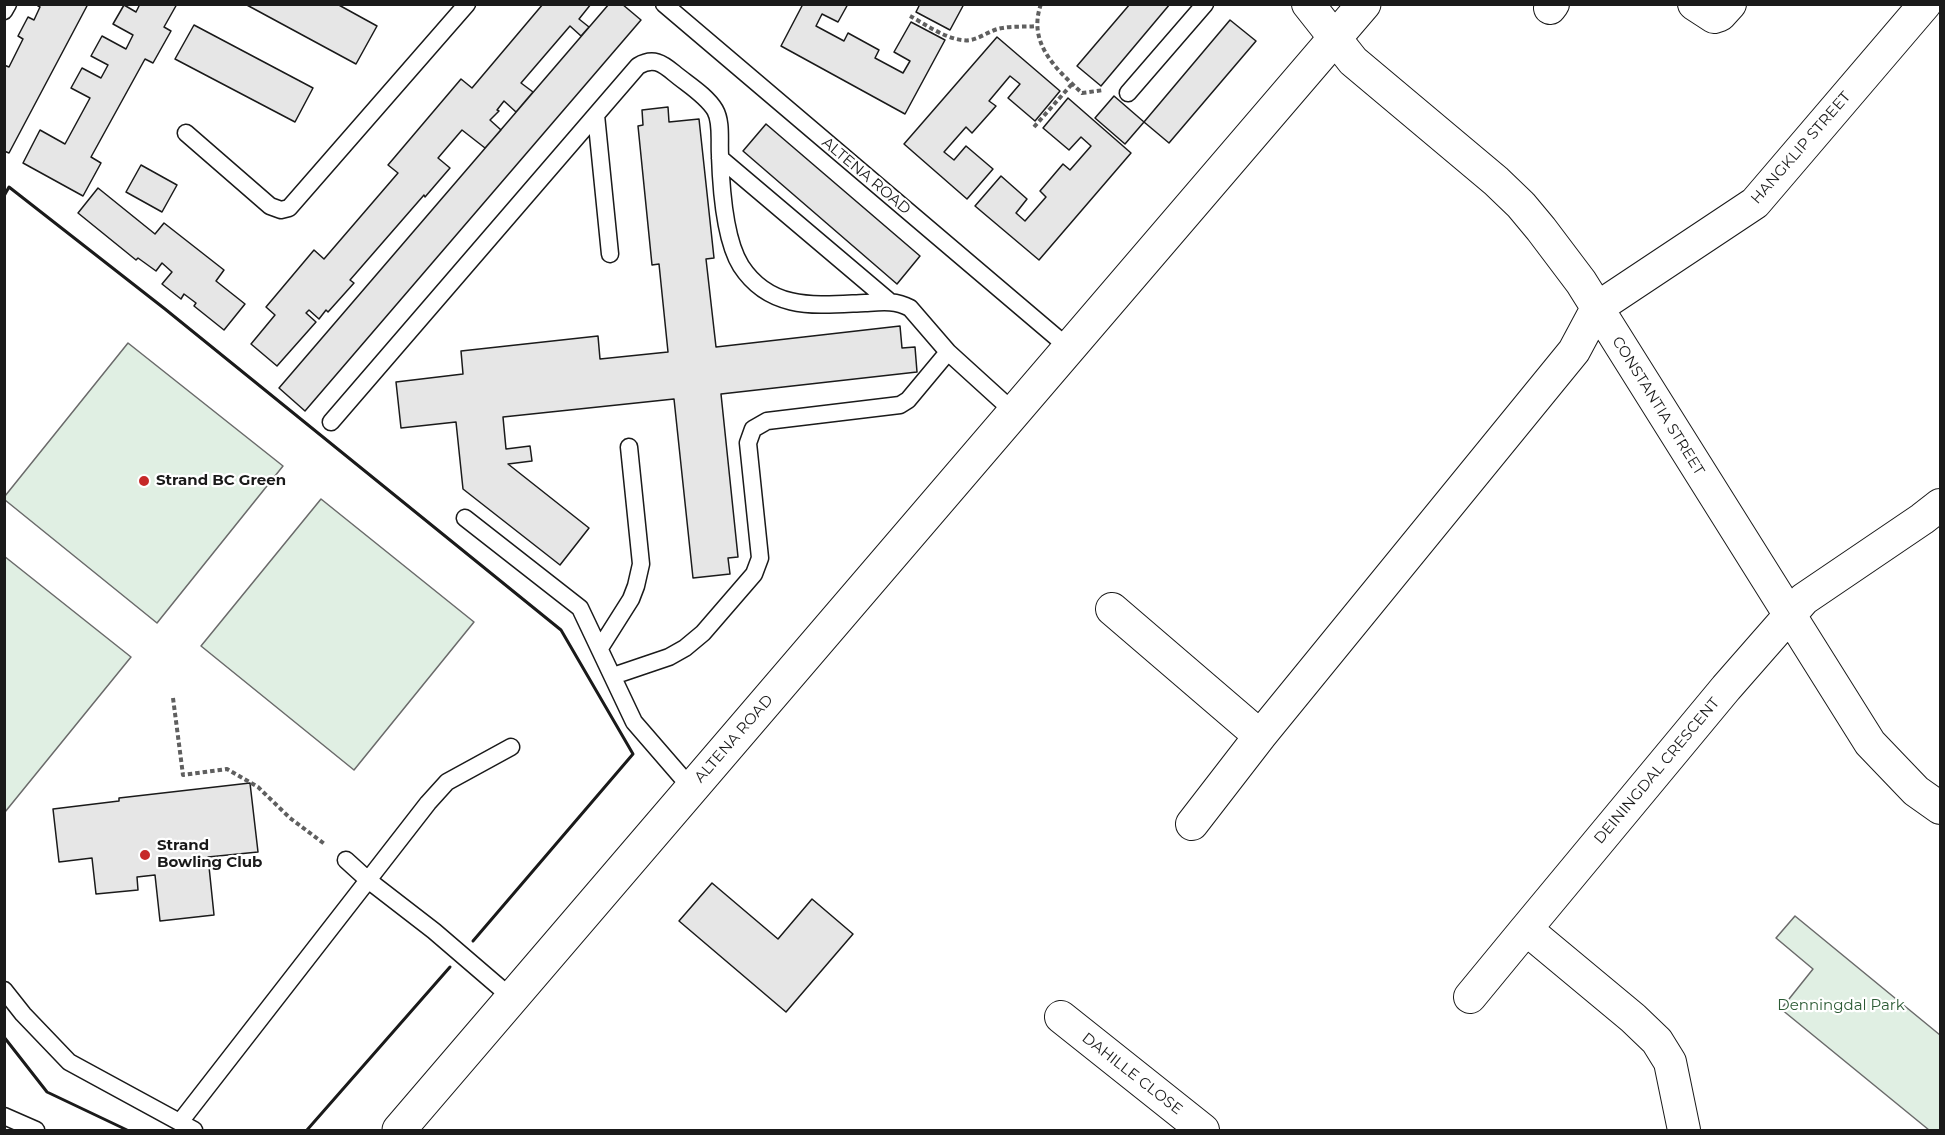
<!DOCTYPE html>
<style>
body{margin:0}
#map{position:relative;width:1945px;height:1135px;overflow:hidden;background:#fff;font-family:Montserrat,sans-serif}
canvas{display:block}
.frame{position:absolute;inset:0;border:6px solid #1a1a1a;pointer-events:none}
</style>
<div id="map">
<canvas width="1945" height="1135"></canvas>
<div class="frame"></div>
</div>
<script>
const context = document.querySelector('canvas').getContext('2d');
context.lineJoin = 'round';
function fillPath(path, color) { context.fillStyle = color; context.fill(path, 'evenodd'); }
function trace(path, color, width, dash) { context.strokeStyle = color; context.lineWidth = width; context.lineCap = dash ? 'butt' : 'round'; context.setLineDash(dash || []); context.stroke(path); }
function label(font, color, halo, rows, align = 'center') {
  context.font = font + ' Montserrat,sans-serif'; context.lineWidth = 4.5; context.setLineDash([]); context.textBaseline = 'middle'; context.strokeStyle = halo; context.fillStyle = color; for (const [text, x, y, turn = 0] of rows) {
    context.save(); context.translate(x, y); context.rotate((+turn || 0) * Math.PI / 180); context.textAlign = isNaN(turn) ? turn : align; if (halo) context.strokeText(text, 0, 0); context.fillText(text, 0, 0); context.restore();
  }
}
const green = new Path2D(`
 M128,343L283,466L157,623L5,500V496Z
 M321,499L474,622L354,770L201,646Z
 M4,556L131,657L5,812L4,811Z
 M1795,916L1940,1035V1130H1929L1781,1009L1813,969L1776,938Z`);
const building = new Path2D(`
 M35,4H88L9,153L4,151V65L9,67L23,39L18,36L28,17L34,20L40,7Z
 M140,4H177L164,27L171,31L153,63L145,59L91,157L101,163L83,196L23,163L40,130L65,144L90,98L71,88L82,68L101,78L108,65L91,56L102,36L126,49L133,35L113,24L124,5L136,12Z
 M245,4H337L377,26L356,64Z
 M543,4H591L579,19L589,27L581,36L570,26L521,83L533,92L516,112L504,101L497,110L499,111L490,120L501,130L485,148L462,130L438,158L450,168L425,197L424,195L350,280L354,283L328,312L326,310L319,319L309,310L306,313L316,322L277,366L251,344L275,315L266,307L314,250L324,259L398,173L388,165L461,79L472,88Z
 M609,4H622L641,20L305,411L279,388Z
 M803,4H848L838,22L822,14L816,26L844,41L848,33L879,50L875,58L903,73L910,61L894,52L911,22L945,40L905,114L781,46Z
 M920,4H964L950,30L916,12Z
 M1130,4H1170L1101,86L1077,66Z
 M1230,20L1256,41L1169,143L1144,122Z
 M194,25L313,88L295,122L175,59Z
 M997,37L1060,91L1035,121L1008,98L1020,84L1010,76L989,101L996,106L972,133L966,127L944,152L954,160L966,146L993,169L967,199L904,144Z
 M1114,96L1144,122L1125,144L1095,118Z
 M1068,98L1131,153L1039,260L975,206L1001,176L1027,199L1016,213L1025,221L1046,197L1040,191L1063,164L1070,170L1091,146L1081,137L1069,150L1043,128Z
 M668,107L669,122L699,119L714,258L706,259L716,347L900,326L902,348L915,347L917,372L721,394L738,557L728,558L730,574L693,578L674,399L503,417L506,449L530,446L532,461L508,464L589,528L560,565L463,489L456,422L401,428L396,382L463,374L461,351L598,336L600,359L668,352L659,264L652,265L638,126L643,125L642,110Z
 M766,124L920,256L897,284L743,151Z
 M141,165L177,185L162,212L126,192Z
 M98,188L155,234L164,223L224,270L216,281L245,304L224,330L194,306L196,303L184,294L181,299L162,284L172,272L162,263L156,271L138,258L136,260L78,213Z
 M250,783L258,852L208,857L214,915L160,921L155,875L137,877L138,890L96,894L92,858L59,862L53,809L119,801V798Z
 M712,883L778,939L812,899L853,934L786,1012L679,921Z`);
const path = new Path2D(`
 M1041,4C1027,43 1056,69 1082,93L1104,90
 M910,16C925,24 944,38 962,40C976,43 988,30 1002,28C1013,26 1025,27 1036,26
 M1034,127L1072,84
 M173,698L183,775L227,769L258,787L290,818L326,845`);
const service = new Path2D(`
 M664,4L1069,348
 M4,11L8,4
 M1128,93L1205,4
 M596,115L610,254
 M186,133L270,206L281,210L289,208L467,4
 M720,158L889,301
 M331,422L638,66C653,57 662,63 674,73C687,84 706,95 715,110C722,122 719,141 720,155C721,187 724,239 741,266C771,312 818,305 865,303C881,302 895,300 910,308L948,352L1014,412
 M465,518L580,608L634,722L692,789
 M600,648L631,599L636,586L641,564L629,447
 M613,676L669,657L685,648L703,633L754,574L760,558L748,443L753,429L767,421L900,405L908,400L948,352
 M346,860L368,880L434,931L512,998
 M4,990L23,1014L69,1062L194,1130
 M4,1116L36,1130
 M180,1122L428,803L447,782L511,747`);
const minor = new Path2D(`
 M1308,4L1353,61L1496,181L1521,205L1541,229L1581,282L1870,743L1916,791L1940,808
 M1694,4L1714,17L1720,15L1730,4
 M1550,8L1553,4
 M1112,609L1260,736
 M1192,824L1260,736L1574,351L1597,308L1755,203L1925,4
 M1470,997L1526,929
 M1061,1017L1203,1130
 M1684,1130L1670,1062L1657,1041L1633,1018L1526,929L1726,688L1804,599L1922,519L1940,505`);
const tertiary = new Path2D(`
 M399,1130L1364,4`);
const wall = new Path2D(`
 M4,196L9,187L165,309L561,630L633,754L473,941
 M4,1037L47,1092L127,1130
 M307,1130L450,967`);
const markers = [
 [144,481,6,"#c62828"],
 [145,855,6,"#c62828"]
];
const streetNames = [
 ["HANGKLIP STREET",1801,148,-49],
 ["ALTENA ROAD",866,176,40],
 ["CONSTANTIA STREET",1658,406,58],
 ["ALTENA ROAD",734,739,-49],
 ["DEININGDAL CRESCENT",1657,771,-50],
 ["DAHILLE CLOSE",1132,1074,38]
];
const poiNames = [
 ["Strand BC Green",156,481],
 ["Strand",157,846],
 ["Bowling Club",157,863]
];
const parkNames = [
 ["Denningdal Park",1841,1006]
];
fillPath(green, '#e0efe3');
trace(green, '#6a6a6a', 1.5);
fillPath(building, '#e6e6e6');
trace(building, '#1a1a1a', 1.5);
trace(service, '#1a1a1a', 19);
trace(minor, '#1a1a1a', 34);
trace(tertiary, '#1a1a1a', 35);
trace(path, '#5f5f5f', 4, [4.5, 3]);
trace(service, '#fff', 16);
trace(minor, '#fff', 32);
trace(tertiary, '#fff', 33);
trace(wall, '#1a1a1a', 3);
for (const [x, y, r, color] of markers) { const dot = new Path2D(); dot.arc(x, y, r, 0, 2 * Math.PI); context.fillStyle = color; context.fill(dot); trace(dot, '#fff', 2); }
label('15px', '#1a1a1a', '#fff', streetNames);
label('bold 15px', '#1a1a1a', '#fff', poiNames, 'left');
label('15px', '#2b5a34', '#fff', parkNames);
</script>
